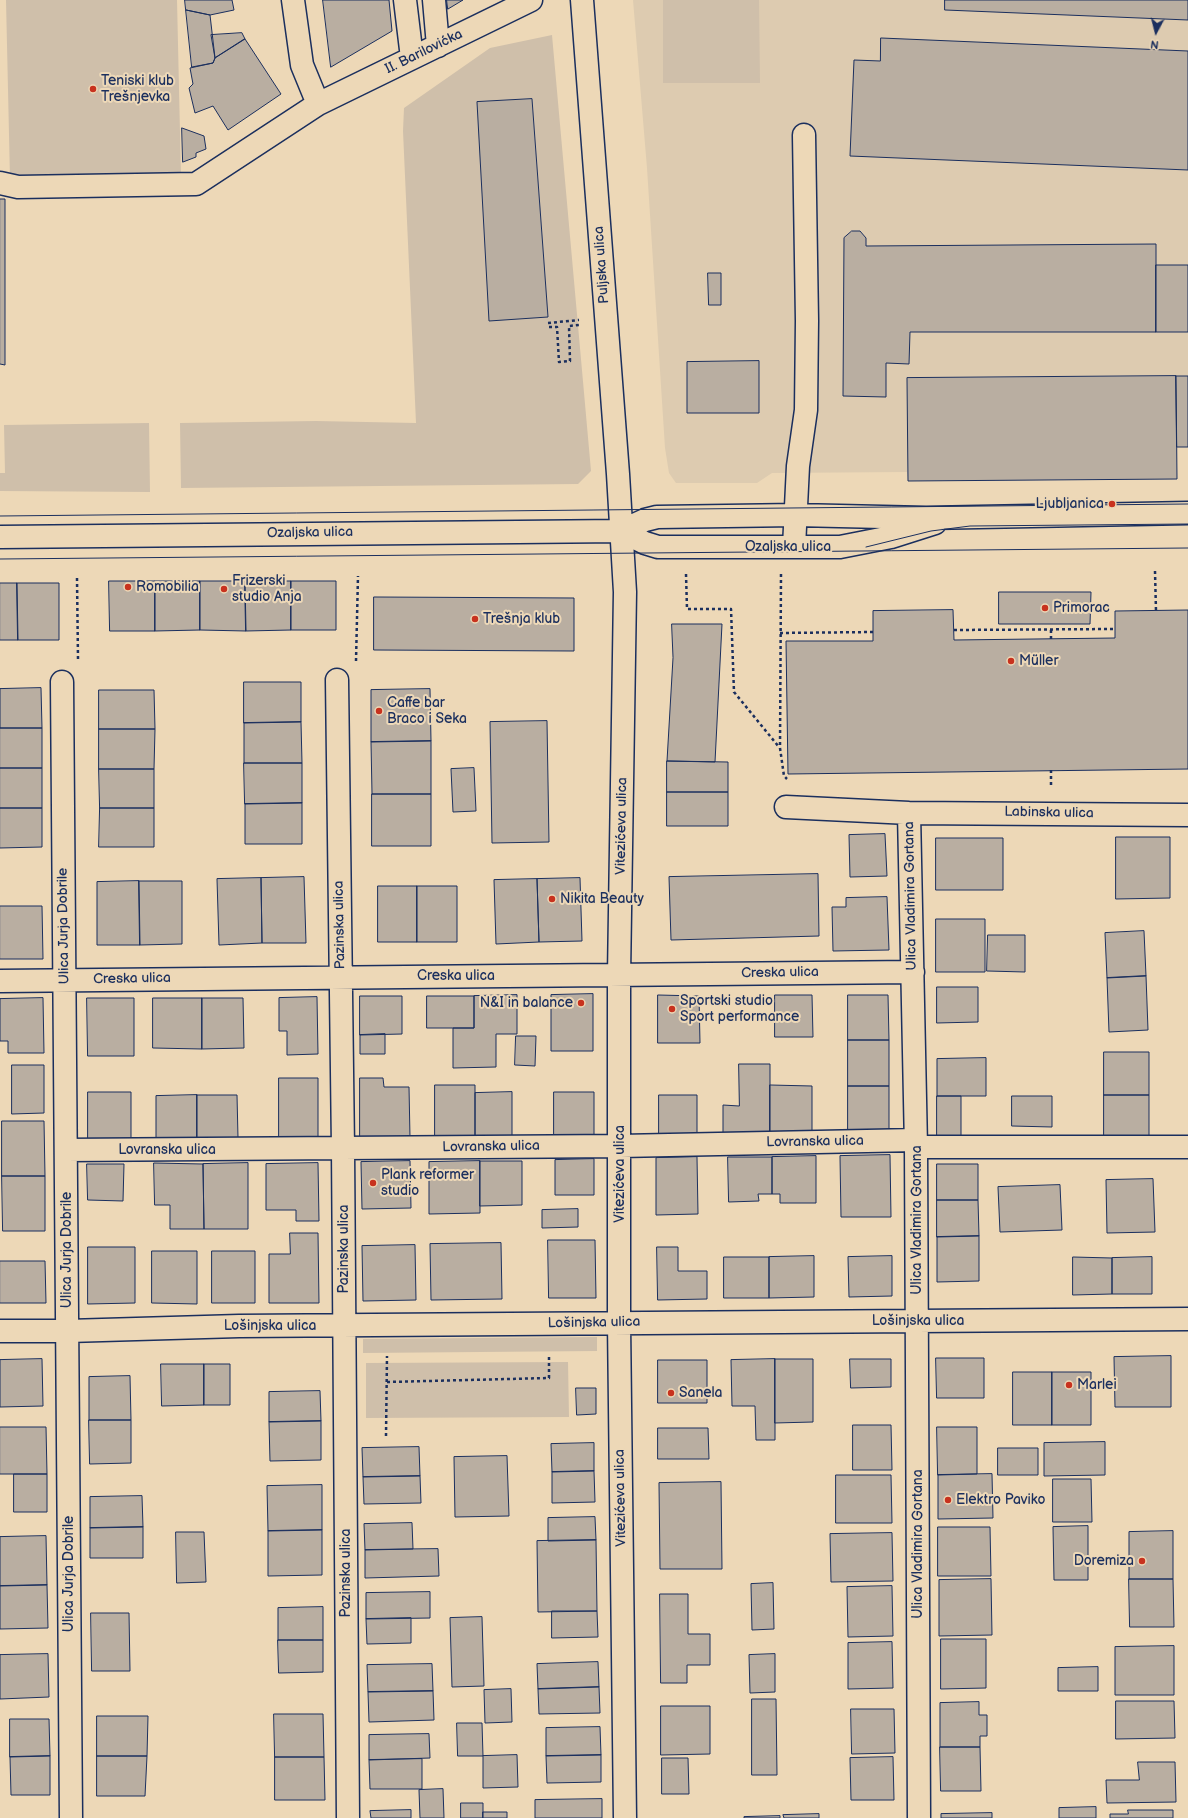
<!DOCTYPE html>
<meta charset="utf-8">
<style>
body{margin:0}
#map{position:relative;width:1188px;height:1818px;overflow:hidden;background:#edd8b7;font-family:"Balsamiq Sans",sans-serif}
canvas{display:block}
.north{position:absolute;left:1136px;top:12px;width:40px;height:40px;-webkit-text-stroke:3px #edd8b7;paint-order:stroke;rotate:187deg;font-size:11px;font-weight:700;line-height:16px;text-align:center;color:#1b2f5e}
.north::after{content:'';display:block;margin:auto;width:14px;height:18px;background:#1b2f5e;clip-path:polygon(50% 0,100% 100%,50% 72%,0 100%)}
</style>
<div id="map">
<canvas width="1188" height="1818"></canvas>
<div class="north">N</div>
</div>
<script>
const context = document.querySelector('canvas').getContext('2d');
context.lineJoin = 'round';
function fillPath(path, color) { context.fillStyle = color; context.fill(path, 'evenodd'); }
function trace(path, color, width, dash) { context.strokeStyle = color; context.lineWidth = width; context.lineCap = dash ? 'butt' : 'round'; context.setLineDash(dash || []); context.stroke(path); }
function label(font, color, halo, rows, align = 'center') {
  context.font = font + ' "Balsamiq Sans",sans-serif'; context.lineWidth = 4; context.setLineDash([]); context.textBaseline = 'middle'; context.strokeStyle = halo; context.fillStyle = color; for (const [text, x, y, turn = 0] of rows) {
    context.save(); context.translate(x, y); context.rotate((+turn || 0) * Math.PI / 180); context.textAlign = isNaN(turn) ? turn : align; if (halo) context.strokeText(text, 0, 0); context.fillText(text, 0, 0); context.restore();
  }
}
const built = new Path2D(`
 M633,0H1188V447H1177V479L908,481L907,472L772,473L757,483H676L669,473L665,448L647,168Z`);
const green = new Path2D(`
 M6,0H177L181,177L10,179Z
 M663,0H759L760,83H663Z
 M552,35L591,471L578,484L181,488L180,423L316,421L416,423L403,131L404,108L490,48ZM532,99L548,317L489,320Z
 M149,423L150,492L0,491V473H5L4,425Z
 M597,1337V1351L363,1353V1339Z
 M568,1362L569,1417L366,1418V1363Z`);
const building = new Path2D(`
 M185,0H232L234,10L210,15L186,10Z
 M323,0H389L392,31L331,67Z
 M447,0H463L448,9Z
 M945,0H1188V20L945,10Z
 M186,10L210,15L215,58L213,63L192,67Z
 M242,33L245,39L215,58L211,35Z
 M881,38L1188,51V170L850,156L854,60L880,61Z
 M245,39L281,94L228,130L213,106L195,113L189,88L193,84L190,68L213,63L215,58Z
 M532,99L548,317L489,321L477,102Z
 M182,128L204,136L206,149L196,153V157L183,162Z
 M0,199H5V365L0,364Z
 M852,231H860L866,238V246L1156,244V332H910L909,364L886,363V397L843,396L844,238Z
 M1156,265H1188V332H1156Z
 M708,273H721V305H709Z
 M759,361V413H687V362Z
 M1176,376L1177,479L908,481L907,378Z
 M1176,376H1188V447H1177Z
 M109,581H155V631H110Z
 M155,581H200V630L155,631Z
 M200,581H245L246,631L200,630Z
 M245,581H291V630L246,631Z
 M291,581H336V630H291Z
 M0,583H17L18,640H0Z
 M17,583H59V640H18Z
 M999,592H1091L1090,624H999Z
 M374,597L574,598V651L374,650Z
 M953,610L954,640L1115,638V611L1188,610V769L788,774L786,641H873V611Z
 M672,624H722L715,762L667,761L673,658Z
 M244,682H301V722L244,723Z
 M41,688L42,728H0V689Z
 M430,689L431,741L371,742V690Z
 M99,690H154L155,729H99Z
 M547,721L549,842L492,843L490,722Z
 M301,722L302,763H244V723Z
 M0,728H42V768H0Z
 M99,729H155L154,769H99Z
 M431,741V794H372L371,742Z
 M667,761L728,762V792H667Z
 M244,763H302V803L245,804Z
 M0,768H42V808H0Z
 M474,768L476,811L453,812L451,769Z
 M99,769H154V808H100Z
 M667,792H728V826H667Z
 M372,794H431V846H372Z
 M302,803V844H245V804Z
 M0,808H42V847L0,848Z
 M100,808H154V847H99Z
 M885,834L887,876L850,877L849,835Z
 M1116,837H1170V898L1116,899Z
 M936,838H1003V890H936Z
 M818,874L819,936L671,940L669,877Z
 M304,877L306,943H262L261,878Z
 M261,878L262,943L219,945L217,879Z
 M580,878L582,941L539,942L537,879Z
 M537,879L539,942L496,944L494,880Z
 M139,881H182V944L140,945Z
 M139,881L140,945H97V882Z
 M378,886H417V942H378Z
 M417,886H457V942H417Z
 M887,897L889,950L833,951L832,907H846V898Z
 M0,906H42L43,959H0Z
 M936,919H985V972H936Z
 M1144,931L1146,976L1107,978L1105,933Z
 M988,935H1025V972L987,971Z
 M1146,976L1148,1030L1109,1032L1107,978Z
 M937,987H978V1022L937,1023Z
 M593,994V1051H551V995Z
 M517,995V1034H496V1067L453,1068V1028H474V996Z
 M658,995L699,996L700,1043H658Z
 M775,995H812L813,1037H775Z
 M848,995H888L889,1040H848Z
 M360,996H402V1034L360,1035Z
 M427,996H474V1028H427Z
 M317,997L318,1054L287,1055V1031H279V998Z
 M43,998L44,1053H8V1041H0V999Z
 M87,998H134V1056H88Z
 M153,998H202V1049L153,1048Z
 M202,998H243L244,1048L202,1049Z
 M385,1034V1054H360V1035Z
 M516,1036H536L535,1066L515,1065Z
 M848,1040H889V1086H848Z
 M1104,1052H1149V1095H1104Z
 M986,1058V1096H937V1059Z
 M739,1064H770V1135H723V1105L739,1106Z
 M12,1065H44V1113L12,1114Z
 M279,1078H318V1138H279Z
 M360,1078H383L384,1087H409L410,1138H360Z
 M435,1085H475V1138H435Z
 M770,1085L812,1086V1135H770Z
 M848,1086H889V1135H848Z
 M88,1092H131V1139H88Z
 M512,1092V1137L475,1138V1093Z
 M554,1092H594V1136L554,1137Z
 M197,1095V1138L156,1139V1096Z
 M197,1095H237L238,1138H197Z
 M659,1095H697V1135H659Z
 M1104,1095H1149V1137H1104Z
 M937,1096H961V1138H937Z
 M1012,1096H1052V1127L1012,1126Z
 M2,1121H44L45,1176H2Z
 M890,1155L891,1217H841L840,1156Z
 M816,1156V1203H780V1194H772V1157Z
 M697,1157L698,1214L656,1215V1158Z
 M728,1157H772V1194H758L759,1201L729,1202Z
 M594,1159V1195H555V1160Z
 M410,1161L411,1208L362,1209L361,1162Z
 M480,1161V1213L429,1214V1162Z
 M480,1161H522V1205L480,1206Z
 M154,1163L203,1164L204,1229H170V1205H155Z
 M248,1163V1229H204L203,1164Z
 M318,1163L319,1221H296V1210H266V1164Z
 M87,1164H124L123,1201L88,1200Z
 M937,1164H978V1200H937Z
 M2,1176H45V1231H3Z
 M1153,1179L1155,1232L1107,1233L1106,1180Z
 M1060,1185L1062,1230L1000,1232L998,1187Z
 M937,1200H978L979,1236L937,1237Z
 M578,1209V1227L542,1228V1210Z
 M290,1233H318L319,1303H269V1254H290Z
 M979,1236V1281L937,1282V1237Z
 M548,1240H595L596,1298H549Z
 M501,1243L502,1299L431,1300L430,1244Z
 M415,1245L416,1300L363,1301L362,1246Z
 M88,1247H135V1303L88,1304Z
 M657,1247H678V1271H707V1299L658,1300Z
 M152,1251H197V1304L152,1303Z
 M212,1251H255V1303H212Z
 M814,1256V1297L769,1298V1257Z
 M892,1256V1296L849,1297L848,1257Z
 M724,1257H769V1298H724Z
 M1073,1257L1112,1258V1294L1073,1295Z
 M1152,1257V1294H1112V1258Z
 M0,1261H45L46,1303H0Z
 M1171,1356V1407H1115L1114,1357Z
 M936,1358H984V1398H937Z
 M42,1359L43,1406L0,1407V1360Z
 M775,1359H813V1422L775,1423Z
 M775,1359V1440H756L755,1406H732L731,1360Z
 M850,1359H891V1387L851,1388Z
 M658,1360H707V1403H658Z
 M161,1364H204V1405L162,1406Z
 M204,1364H230V1405H204Z
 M1013,1372H1052V1425H1013Z
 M1052,1372H1091V1425H1052Z
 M130,1376L131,1420H89V1377Z
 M576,1388H596V1414L577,1415Z
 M320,1391L321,1421L269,1422V1392Z
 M89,1420H131V1463L90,1464Z
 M321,1421V1460L270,1461L269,1422Z
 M853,1425H891L892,1470H853Z
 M0,1427H46L47,1474H0Z
 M937,1427H977V1474L938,1475Z
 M658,1428H708L709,1459H658Z
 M1105,1442V1475L1044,1476V1443Z
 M594,1443V1471L552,1472L551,1444Z
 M419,1447L420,1476L363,1477L362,1448Z
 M998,1448H1038V1475H998Z
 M507,1456L509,1516L455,1517L454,1457Z
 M594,1471L595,1502L552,1503V1472Z
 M14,1474H47V1512H14Z
 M992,1474L993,1518L938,1519V1475Z
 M836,1475H891L892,1523H836Z
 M420,1476L421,1503L364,1504L363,1477Z
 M1053,1479H1091L1092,1522H1053Z
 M721,1482L722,1569H660L659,1483Z
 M322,1485V1530L268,1531L267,1486Z
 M142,1496L143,1527L90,1528V1497Z
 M595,1517L596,1540L548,1541V1518Z
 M412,1523L413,1549L365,1550L364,1524Z
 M1088,1526V1580H1054L1053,1527Z
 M143,1527V1558H90V1528Z
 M938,1527H990L991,1576H938Z
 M322,1530V1575L268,1576V1531Z
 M1173,1531V1579H1129V1532Z
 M176,1532H204L206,1582L177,1583Z
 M892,1533L893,1581L831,1582L830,1534Z
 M46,1536L47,1585L0,1586V1537Z
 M596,1540L597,1611L538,1612L537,1541Z
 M438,1549L439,1576L365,1578V1550Z
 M991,1579L992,1635L939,1636V1580Z
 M1129,1579H1173L1174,1627H1130Z
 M773,1583L774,1629L752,1630L751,1584Z
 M47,1585L48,1628L0,1629V1586Z
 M892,1586L893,1636L848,1637L847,1587Z
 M430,1592V1618L366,1619V1593Z
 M660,1594H688V1634H710V1665H687V1683H661Z
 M323,1607V1640H278V1608Z
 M552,1611H597L598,1637L552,1638Z
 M91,1613H129L130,1671H92Z
 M482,1617L484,1686L452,1687L450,1618Z
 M411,1618V1643L367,1644L366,1619Z
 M941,1639H986V1688L941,1689Z
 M278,1640H323V1672L279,1673Z
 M892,1642L893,1688L848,1689V1643Z
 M1174,1646V1695H1115V1647Z
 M48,1654L49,1697L0,1699V1655Z
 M775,1654V1692L750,1693L749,1655Z
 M598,1662L599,1687L538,1689L537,1664Z
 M432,1664L433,1691L368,1692L367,1665Z
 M1098,1667V1691H1058V1668Z
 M599,1687L600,1713L539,1714L538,1689Z
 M511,1689L512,1722L485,1723L484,1690Z
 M433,1691L434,1720L369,1722L368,1692Z
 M752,1699H776L777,1775H752Z
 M1116,1701H1174L1175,1738L1116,1739Z
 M979,1702V1715H987V1736H980V1747H940V1703Z
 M661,1706H710V1754L661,1755Z
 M851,1709H894L895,1753L852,1754Z
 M274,1714H323L324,1757H275Z
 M97,1716H148L147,1756H97Z
 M10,1719H49L50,1756L10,1757Z
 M457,1723H482L483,1756H458Z
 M600,1727L601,1755L546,1756V1728Z
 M429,1734L430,1758L369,1760V1735Z
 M940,1747H980L981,1791H941Z
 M517,1755L518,1787L483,1788V1756Z
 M601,1755V1782L547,1783L546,1756Z
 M50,1756V1795H11L10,1757Z
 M97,1756H147L145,1796H97Z
 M275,1757H324L325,1800H275Z
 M893,1757L894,1800H851L850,1758Z
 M662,1758H688L689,1794H662Z
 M422,1759V1789H370L369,1760Z
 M1138,1762H1175L1176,1802L1107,1803L1106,1780H1139Z
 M443,1789L444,1818H420L419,1790Z
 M602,1799V1818H535V1800Z
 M461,1803H483V1818H461Z
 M1096,1807V1818H1059V1808Z
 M411,1810V1818H371L370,1811Z
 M1128,1810H1173V1818H1110V1814H1128Z
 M483,1812H507V1818H483Z
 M992,1813V1818H941V1814Z
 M819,1814V1818H784L783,1815Z
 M780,1816V1818H744V1817Z`);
const path = new Path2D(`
 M548,323L579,320
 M549,327H557L559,362L570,361L569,326L579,325
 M1155,571L1156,611
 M686,574L687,609H731L734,692L779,747
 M781,574L780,748L784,776L787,779
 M77,578L78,659
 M954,630L1115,629
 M1051,630V639
 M780,633L873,632
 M356,661L358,576
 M1051,770V786
 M387,1382L549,1378V1355
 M386,1436L387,1356`);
const minor = new Path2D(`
 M293,0L302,65L318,104
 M405,0L412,58
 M434,0L438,46
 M582,0L618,474L625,592L619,975V1323L625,1818
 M0,183L18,187L196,184L318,104L531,0
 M621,531L645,543L658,547H840L891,537L935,523
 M0,537L621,531L645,520L657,517L796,515L926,518L1188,513
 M794,547L798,466L806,410L807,321L804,135
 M337,680L343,1149L348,1818
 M62,682L71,1818
 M786,807L909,813L1188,815
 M909,813L916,1147L919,1818
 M0,981L913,972
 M916,1147H1188
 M66,1150L620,1146L916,1140
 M0,1331H68L239,1326L1188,1319`);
const tram = new Path2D(`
 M0,516L1188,504
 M866,547L931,531L970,526L1188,524
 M0,559L1188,548`);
const markers = [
 [93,89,4,"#c8321e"],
 [1112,504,4,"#c8321e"],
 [128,587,4,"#c8321e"],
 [224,589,4,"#c8321e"],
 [1045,608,4,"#c8321e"],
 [475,619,4,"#c8321e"],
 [1011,661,4,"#c8321e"],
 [379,711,4,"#c8321e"],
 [552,899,4,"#c8321e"],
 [581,1003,4,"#c8321e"],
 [672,1009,4,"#c8321e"],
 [373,1183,4,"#c8321e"],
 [1069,1385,4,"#c8321e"],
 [671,1393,4,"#c8321e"],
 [948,1500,4,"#c8321e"],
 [1142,1561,4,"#c8321e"]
];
const streetNames = [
 ["II. Barilovićka",424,52,-26],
 ["Puljska ulica",602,265,-94],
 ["Ozaljska ulica",310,533,-1],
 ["Ozaljska ulica",788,547],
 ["Labinska ulica",1049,813,1],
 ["Vitezićeva ulica",622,826,-89],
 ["Ulica Vladimira Gortana",911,896,-91],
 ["Pazinska ulica",340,925,-91],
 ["Ulica Jurja Dobrile",64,926,-91],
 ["Creska ulica",780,973,-1],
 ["Creska ulica",456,976],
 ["Creska ulica",132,979,-1],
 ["Lovranska ulica",815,1142,-1],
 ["Lovranska ulica",491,1147,-1],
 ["Lovranska ulica",167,1150],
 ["Vitezićeva ulica",620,1174,-90],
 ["Ulica Vladimira Gortana",917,1220,-90],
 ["Pazinska ulica",344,1249,-90],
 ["Ulica Jurja Dobrile",67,1250,-90],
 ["Lošinjska ulica",918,1321],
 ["Lošinjska ulica",594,1323,-1],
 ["Lošinjska ulica",270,1326],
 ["Vitezićeva ulica",621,1498,-91],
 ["Ulica Vladimira Gortana",918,1544,-90],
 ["Pazinska ulica",346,1573,-90],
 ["Ulica Jurja Dobrile",69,1574,-90]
];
const poiNames = [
 ["Teniski klub",101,81],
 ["Trešnjevka",101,97],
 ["Ljubljanica",1104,504,"right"],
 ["Frizerski",232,581],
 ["studio Anja",232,597],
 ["Romobilia",136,587],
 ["Primorac",1053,608],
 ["Trešnja klub",483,619],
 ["Müller",1019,661],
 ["Caffe bar",387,703],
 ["Braco i Seka",387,719],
 ["Nikita Beauty",560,899],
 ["Sportski studio",680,1001],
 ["Sport performance",680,1017],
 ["N&I in balance",573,1003,"right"],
 ["Plank reformer",381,1175],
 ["studio",381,1191],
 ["Marlei",1077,1385],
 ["Sanela",679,1393],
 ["Elektro Paviko",956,1500],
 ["Doremiza",1134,1561,"right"]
];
fillPath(built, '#ddcbb0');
fillPath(green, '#cfbfaa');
fillPath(building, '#b9aea1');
trace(building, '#1b2f5e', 1);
trace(minor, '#1b2f5e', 25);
trace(path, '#1b2f5e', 2.5, [3, 3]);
trace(minor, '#edd8b7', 22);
trace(tram, '#1b2f5e', 1);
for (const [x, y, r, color] of markers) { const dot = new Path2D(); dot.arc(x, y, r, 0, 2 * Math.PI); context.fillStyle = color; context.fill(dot); trace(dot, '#edd8b7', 1.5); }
label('14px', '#1b2f5e', '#edd8b7', streetNames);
label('14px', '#1b2f5e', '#edd8b7', poiNames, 'left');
</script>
